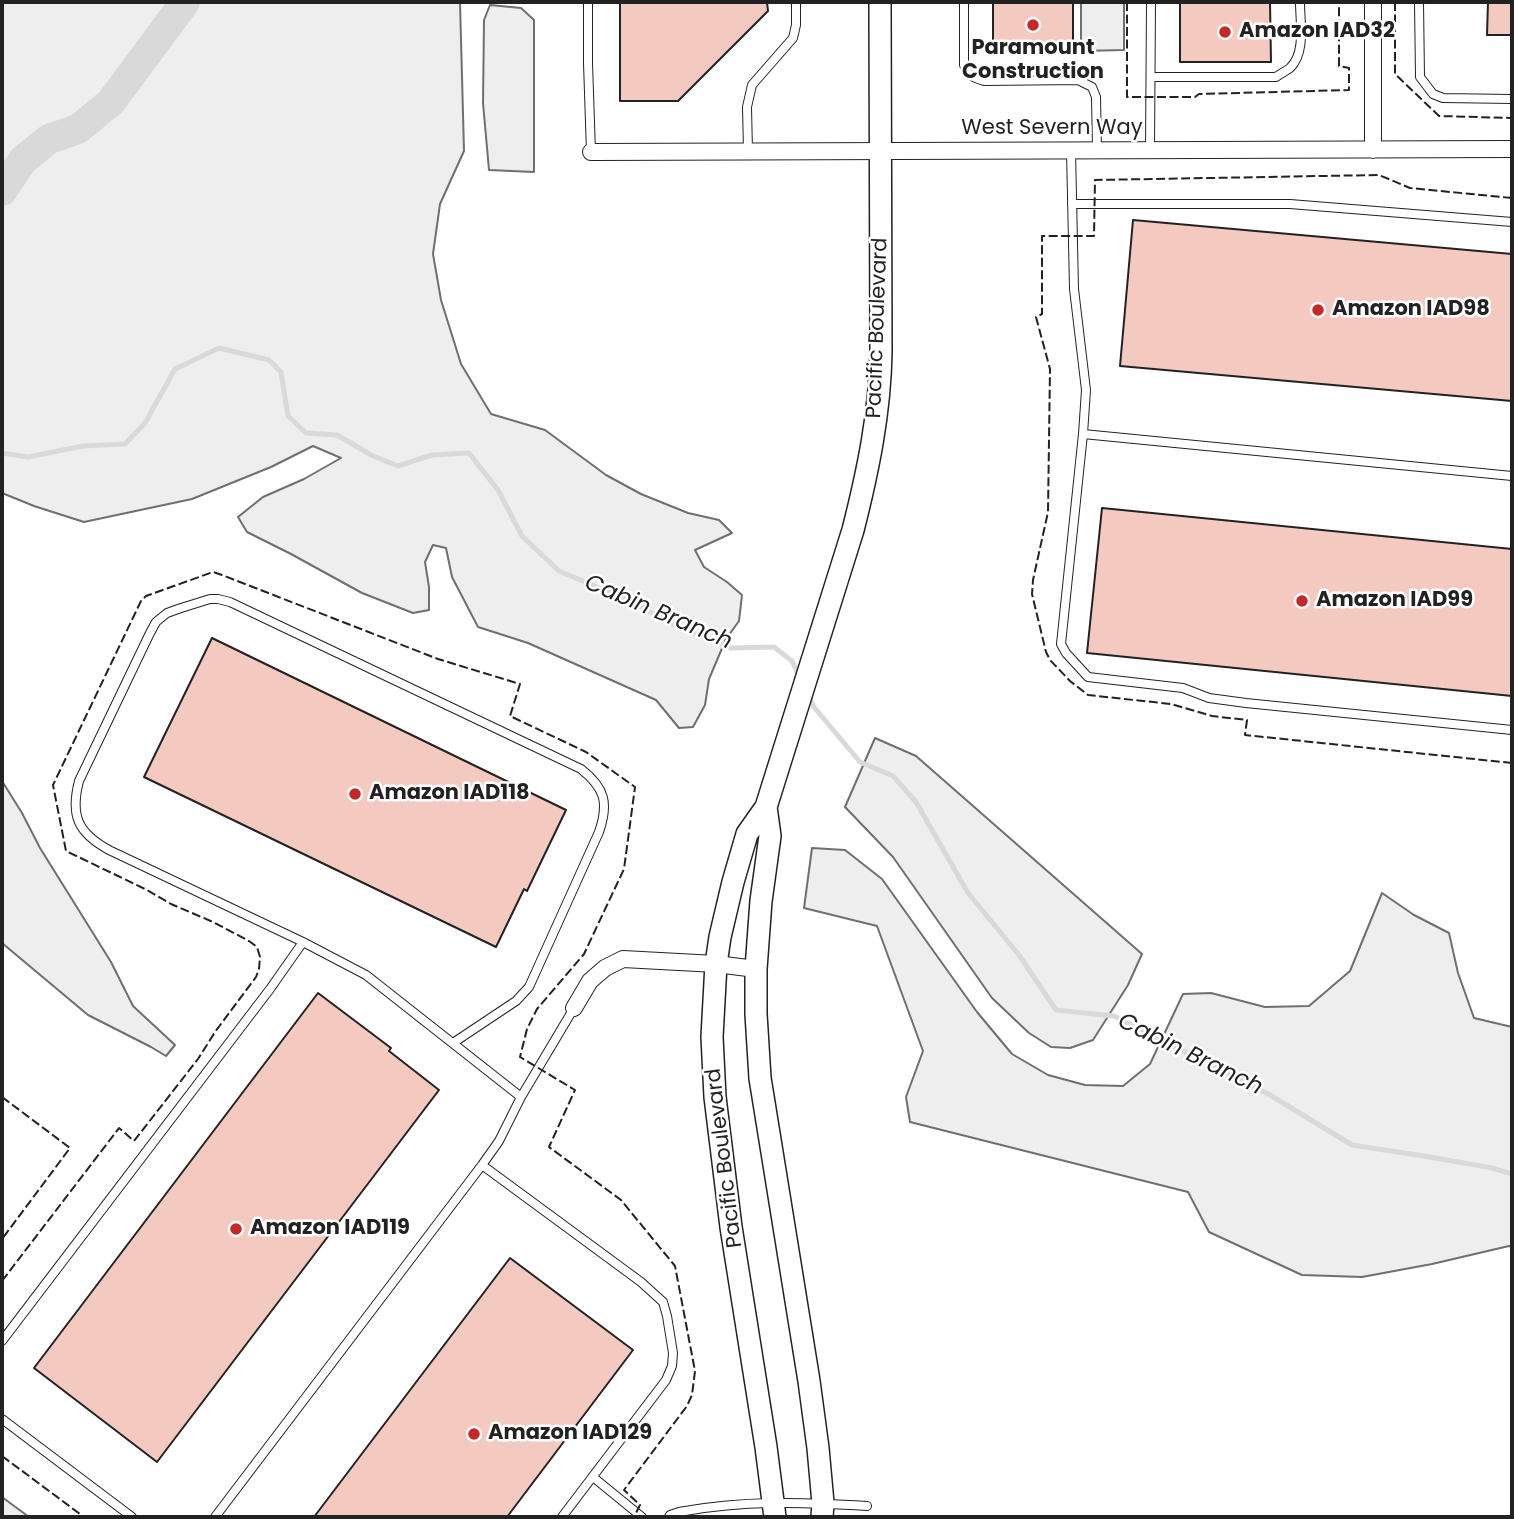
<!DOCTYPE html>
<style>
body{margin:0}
#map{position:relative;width:1514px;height:1519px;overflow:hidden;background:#fff;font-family:Poppins,sans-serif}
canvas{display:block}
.frame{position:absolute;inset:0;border:4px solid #222;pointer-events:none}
</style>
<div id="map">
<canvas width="1514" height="1519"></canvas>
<div class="frame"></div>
</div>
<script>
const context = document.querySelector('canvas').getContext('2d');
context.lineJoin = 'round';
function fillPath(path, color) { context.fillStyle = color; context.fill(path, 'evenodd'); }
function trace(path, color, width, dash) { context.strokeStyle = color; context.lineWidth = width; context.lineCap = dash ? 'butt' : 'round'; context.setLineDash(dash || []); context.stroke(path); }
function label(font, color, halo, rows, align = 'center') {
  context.font = font + ' Poppins,sans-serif'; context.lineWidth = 5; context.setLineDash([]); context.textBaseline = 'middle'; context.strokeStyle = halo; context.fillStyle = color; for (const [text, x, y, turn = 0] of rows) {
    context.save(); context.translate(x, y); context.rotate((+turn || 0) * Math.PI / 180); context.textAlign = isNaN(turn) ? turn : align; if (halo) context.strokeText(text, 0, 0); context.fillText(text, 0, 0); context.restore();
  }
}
const green = new Path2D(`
 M2,2H460L464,151L440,204L433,254L441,300L461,364L491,414L545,430L606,475L641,494L688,513L719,520L732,533L695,550L704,567L727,582L742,595L739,621L726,639L709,679L705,705L693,727L679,728L656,700L528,643L478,627L452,577L446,548L433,545L425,562L429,587V610L413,613L362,593L291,554L247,532L238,517L263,497L304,479L341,458L313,446L271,467L192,499L84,522L34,506L2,493Z
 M1081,2H1124V50L1081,51Z
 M490,5L521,8L534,20V172L489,170L483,103L484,20Z
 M875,738L916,756L1142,954L1128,985L1093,1040L1070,1048L1051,1047L1029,1033L992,998L893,857L845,807Z
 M2,781L22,813L40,848L111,962L133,1006L175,1045L166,1056L151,1047L88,1015L2,943Z
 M812,848L845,850L882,879L977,1012L1012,1054L1048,1075L1085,1085L1123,1086L1150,1064L1183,994L1211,993L1265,1007L1309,1006L1350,971L1382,893L1414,915L1449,933L1458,973L1474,1018L1512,1027V1247L1509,1246L1432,1264L1362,1277L1302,1275L1209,1232L1188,1192L910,1122L906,1097L923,1051L877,926L804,908Z
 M2,1497L29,1517H2Z`);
const stream = new Path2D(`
 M2,453L28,457L83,446L125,444L145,423L175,369L219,348L269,360L281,372L288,416L306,433L337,435L373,456L398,466L432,455L469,453L498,490L522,536L559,571L628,600L680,628L731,648L774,647L792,661L799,676
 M808,695L814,707L860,762L893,776L916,802L968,893L1019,955L1056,1010L1114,1016L1270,1095L1352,1145L1424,1156L1492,1168L1512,1174`);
const river = new Path2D(`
 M2,191L23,160L49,139L78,129L111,102L185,2`);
const building = new Path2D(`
 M620,2H767L768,11L678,101H620Z
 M993,2H1073V49L993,50Z
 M1180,2H1270L1271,62H1180Z
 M1488,2H1512V35H1487Z
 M1133,220L1512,254V401L1120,366Z
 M1102,508L1512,549V696L1087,653Z
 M212,638L566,810L527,891L524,889L496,947L144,777Z
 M318,993L391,1048L389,1051L439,1090L157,1462L34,1368Z
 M510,1258L633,1350L507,1517H314Z`);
const lane = new Path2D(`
 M588,2V63L591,152
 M964,2V65C968,75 973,78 984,81L1078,80L1092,87L1096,97L1097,150
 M1419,2L1420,77L1433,94L1443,98L1512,99
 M1151,77H1276C1280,74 1286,71 1290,68C1306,53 1300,22 1300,2
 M1071,150L1074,289L1086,390L1083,434L1061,644L1066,653L1088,677L1183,688L1209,698L1246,703L1512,730
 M1150,150L1151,2
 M748,151L747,107L752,85L793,38L796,25V2
 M1072,204H1290L1512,222
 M1083,434L1512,476
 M453,1043L516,1001L529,987L599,832C609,803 605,788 581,769L230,602L218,599H210L181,608L167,613L156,622L150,633L79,781C70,816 78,833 109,850L303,942L366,975L521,1097
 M482,1165L641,1282L663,1302L667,1316L673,1353L672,1366L666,1380L562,1517
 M2,1341L270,989L303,942
 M2,1419L132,1517
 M593,1477L642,1517
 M215,1517L482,1165L499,1141L521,1097L574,1008
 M669,1517L670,1515L679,1512C742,1500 804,1502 867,1506`);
const street = new Path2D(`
 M1373,2V150
 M591,152L1512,149
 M574,1008L590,981L605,968L623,959L716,964L756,969`);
const secondary = new Path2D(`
 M766,807L770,836L761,901L756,969V1014L760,1078L809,1381L818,1448L823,1503L822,1517
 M775,1517L766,1447L731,1227L715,1097L712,1037L716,964L720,937L733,882L747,834L766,807L853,530C868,471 880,413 881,352L880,2`);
const fence = new Path2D(`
 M1127,2V97H1195L1199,94L1349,90V68L1339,66V2
 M1395,2V74L1439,116L1512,118
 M1512,198L1410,188L1379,175L1095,180L1094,236H1042V314L1036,317L1050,369L1048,512L1033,580L1032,594L1046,652L1050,660L1070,681L1088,695L1171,704L1212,716L1247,720L1245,735L1512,763
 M2,1097L70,1148L2,1239
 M2,1281L119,1128L134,1141L198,1059L215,1032L256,977L259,969L260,957L257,947L249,941L213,922L171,904L145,889L66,851L53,785L141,601L146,596L213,572L222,575L438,659L520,684L510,716L586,752L635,787L624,869L584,954L537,1009L527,1029L520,1057L575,1090L549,1147L621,1200L675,1266L695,1371L692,1395L687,1406L624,1490L640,1505L634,1517
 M2,1456L84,1517`);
const markers = [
 [1033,25,7,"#c62828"],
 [1225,32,7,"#c62828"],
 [1318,310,7,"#c62828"],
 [1302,601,7,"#c62828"],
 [355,794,7,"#c62828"],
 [236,1229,7,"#c62828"],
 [474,1434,7,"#c62828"]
];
const poiNames = [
 ["Amazon IAD32",1239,32],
 ["Paramount",1033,49,"center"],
 ["Construction",1033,73,"center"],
 ["Amazon IAD98",1332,310],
 ["Amazon IAD99",1316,601],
 ["Amazon IAD118",369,794],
 ["Amazon IAD119",250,1229],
 ["Amazon IAD129",488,1434]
];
const streetNames = [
 ["West Severn Way",1052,129],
 ["Pacific Boulevard",878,328,-88],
 ["Pacific Boulevard",725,1158,-97]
];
const waterNames = [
 ["Cabin Branch",658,613,23],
 ["Cabin Branch",1190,1055,26]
];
fillPath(green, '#eee');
trace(green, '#6f6f6f', 2);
trace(stream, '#d9d9d9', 5);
trace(river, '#d9d9d9', 30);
fillPath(building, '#f3c9c0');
trace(building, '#222', 2);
trace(lane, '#222', 10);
trace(street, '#222', 18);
trace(secondary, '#222', 24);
trace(lane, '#fff', 8);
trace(street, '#fff', 16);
trace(secondary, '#fff', 21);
trace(fence, '#222', 2, [9, 3.5]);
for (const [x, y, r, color] of markers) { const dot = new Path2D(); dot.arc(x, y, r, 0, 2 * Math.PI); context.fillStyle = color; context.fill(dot); trace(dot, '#fff', 2.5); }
label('bold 21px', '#222', '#fff', poiNames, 'left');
label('21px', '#222', '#fff', streetNames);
label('italic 23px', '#222', '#fff', waterNames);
</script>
